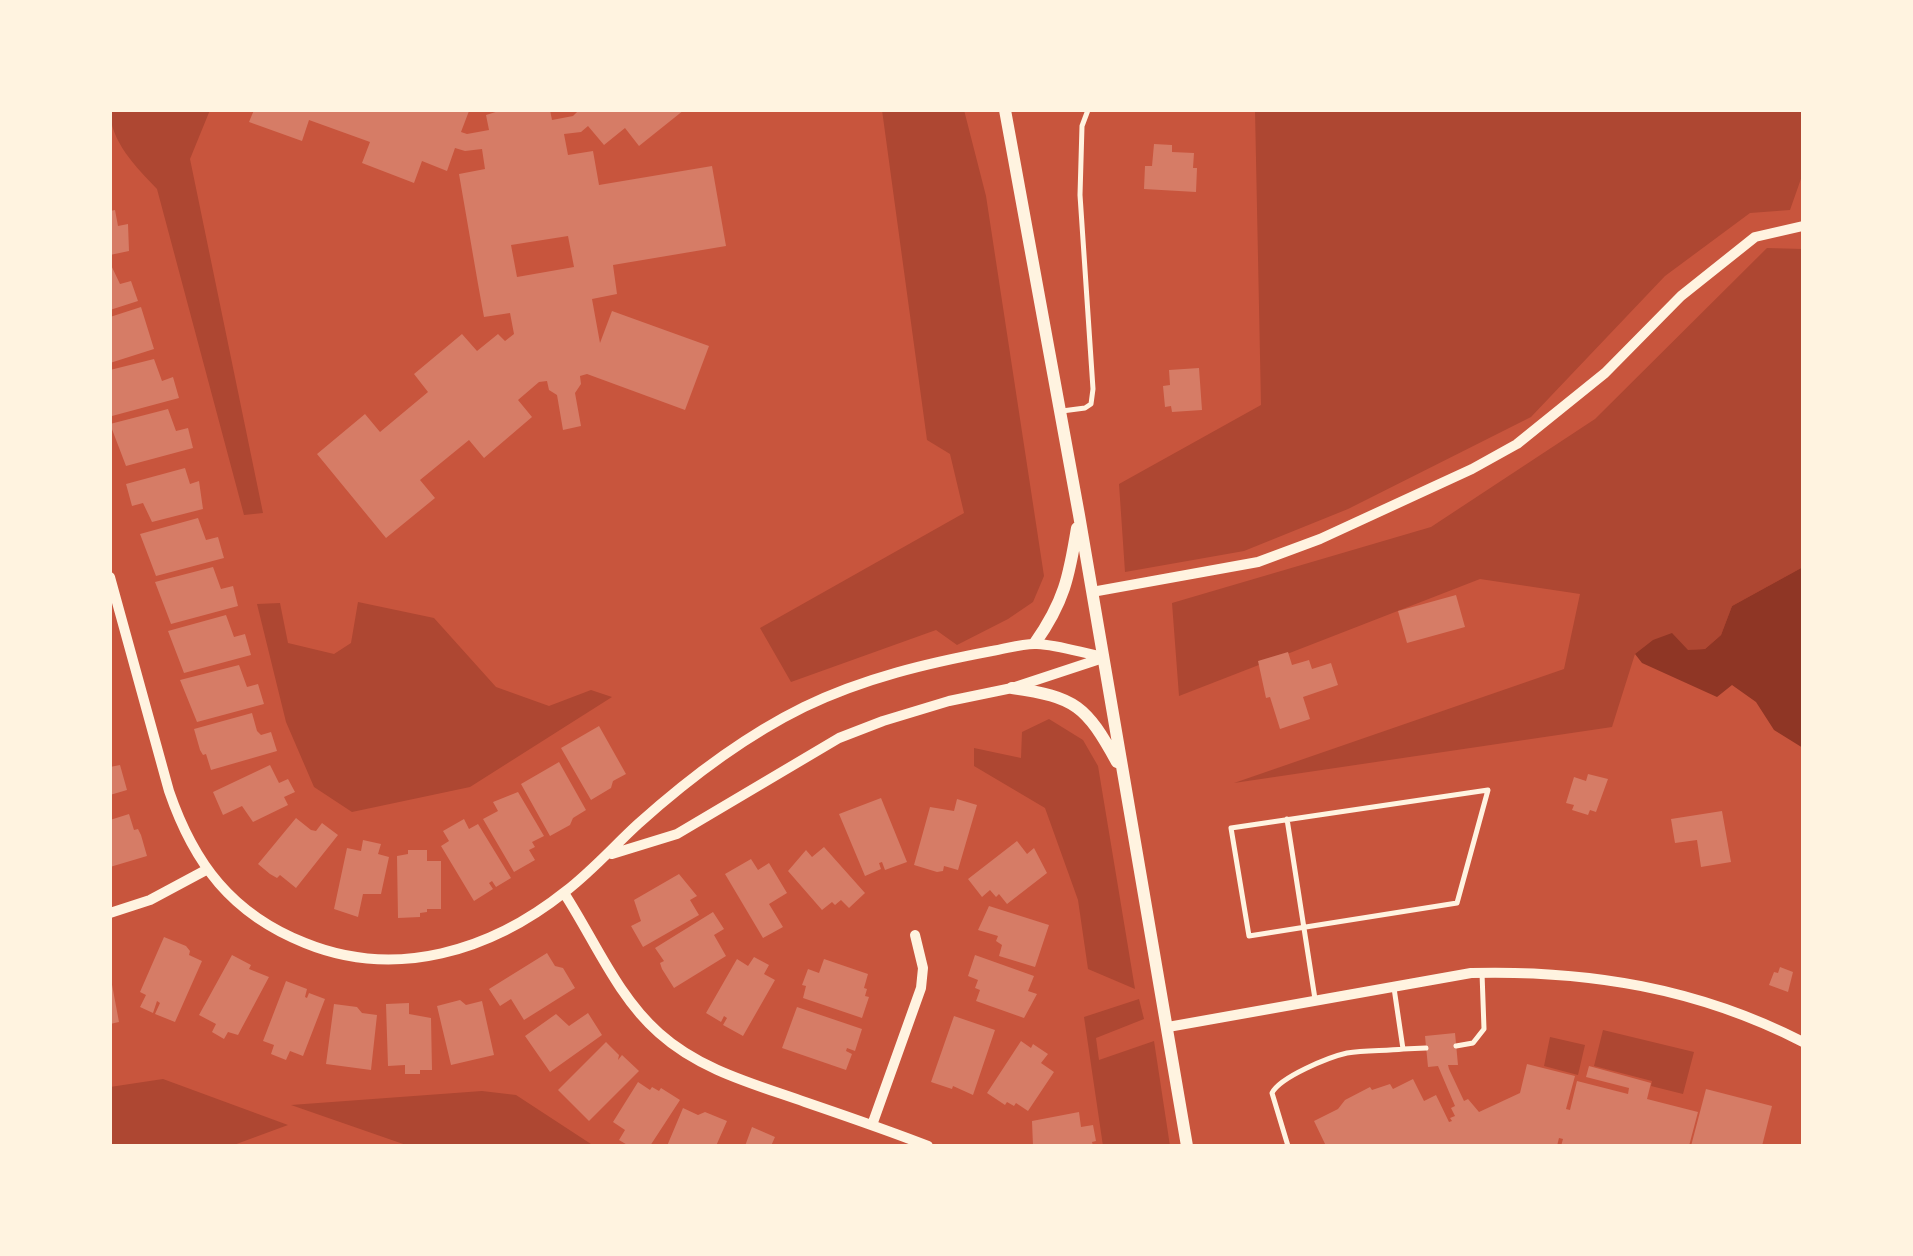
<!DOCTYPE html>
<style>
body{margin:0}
#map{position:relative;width:1913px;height:1256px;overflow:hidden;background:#c8553d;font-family:"IBM Plex Sans",sans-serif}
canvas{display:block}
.frame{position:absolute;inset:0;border:112px solid #fff3e0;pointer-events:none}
</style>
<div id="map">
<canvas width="1913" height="1256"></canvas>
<div class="frame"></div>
</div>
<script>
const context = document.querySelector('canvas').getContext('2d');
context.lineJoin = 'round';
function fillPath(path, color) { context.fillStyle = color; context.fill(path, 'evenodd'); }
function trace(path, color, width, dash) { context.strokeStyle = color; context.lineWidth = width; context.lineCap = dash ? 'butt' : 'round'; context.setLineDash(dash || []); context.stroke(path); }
const green = new Path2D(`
 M110,110H210L190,159L263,513L244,515L157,189C136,167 110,141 110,110Z
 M882,110H964L986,196L1044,576L1033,602L1008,619L957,645L936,630L791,682L760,628L964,513L950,454L927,440Z
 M1255,110H1803V173L1790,210L1750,213L1665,276L1531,417L1348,509L1244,551L1125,572L1119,484L1261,405Z
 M1767,248L1803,249V567L1732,606L1721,635L1705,649L1635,654L1612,727L1234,783L1564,669L1580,594L1480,579L1179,696L1172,603L1431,527L1595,419Z
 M358,602L434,618L496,687L549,706L591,690L612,697L470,787L352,812L314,787L286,722L257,604L280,603L288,643L334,654L351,643Z
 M1049,719L1083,740L1098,766L1135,989L1088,969L1078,900L1045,808L974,766V748L1021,758L1022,732Z
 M1139,999L1144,1019L1096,1038L1099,1060L1154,1041L1170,1146H1103L1084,1017Z
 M1603,1030L1694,1052L1683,1094L1651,1086L1652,1081L1594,1066Z
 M1550,1037L1585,1045L1578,1075L1544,1066Z
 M163,1079L288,1125L231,1146H110V1087Z
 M482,1091L516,1095L594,1146H409L291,1105Z`);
const water = new Path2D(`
 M1803,567V748L1774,730L1756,702L1732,685L1717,697L1642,663L1635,654L1653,640L1672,633L1688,650L1705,649L1721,635L1732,606Z`);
const building = new Path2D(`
 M254,110H465L469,111L461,132L467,134L489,130L486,115L502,110H550L552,120L573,116L577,112L575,110H684L639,146L625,128L604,145L588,126L581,132L564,134L568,155L593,151L599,185L712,166L726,246L613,265L617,294L592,299L600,343L612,311L709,346L685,410L587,374L580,376L581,384L575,393L581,426L563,430L557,395L549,390L547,381L539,382L518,400L532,417L484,458L469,440L420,480L435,498L386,538L317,454L365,414L380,432L428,392L414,374L462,334L477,351L498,334L505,341L514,334L510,313L484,317L478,284L459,174L485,169L482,149L465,151L455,148L447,171L422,161L414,183L362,163L370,142L309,120L302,141L249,122ZM568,236L574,267L517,277L511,245Z
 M1154,144L1172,145V152L1194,153L1193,168H1197L1196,192L1144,189L1145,166H1152Z
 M115,210L118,226L128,224L129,251L110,255V211Z
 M110,263L120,284L131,281L138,301L110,310Z
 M141,307L154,349L110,363V317Z
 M154,359L162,381L173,377L179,398L112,416L110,370Z
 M1199,368L1202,410L1172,412L1171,406L1165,407L1163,386L1170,385L1169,370Z
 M168,409L176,431L188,428L193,448L126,466L110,424Z
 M185,468L190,484L199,481L203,509L152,522L143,503L132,506L126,484Z
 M198,518L206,540L218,537L224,558L156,576L140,534Z
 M213,567L221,589L233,586L238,606L171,624L155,582Z
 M1456,595L1465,627L1407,643L1398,611Z
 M226,615L234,637L245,634L251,655L184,673L168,631Z
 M1288,652L1292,665L1309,660L1312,669L1331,663L1338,685L1303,697L1310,719L1280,729L1270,697L1266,698L1258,661Z
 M239,665L247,687L258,684L264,704L197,722L180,680Z
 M252,713L257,731L261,735L271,732L277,751L211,770L206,754L203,755L200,750L194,729Z
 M599,726L626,774L613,781L611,788L591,800L561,748Z
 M559,762L586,810L573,818L570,825L550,836L521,784Z
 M120,765L127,790L110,795V767Z
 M270,765L279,783L288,779L295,792L284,797L288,805L253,822L242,806L223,815L213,792Z
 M1588,774L1608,779L1596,812L1590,810L1588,815L1572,810L1574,805L1566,803L1574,777L1586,781Z
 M518,792L544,836L532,842L535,847L529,850L535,860L514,872L483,819L498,811L493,802Z
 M881,798L907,862L885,870L882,862L879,863L881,869L865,876L839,814Z
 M957,799L977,805L958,870L944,866L943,871L937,872L914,865L930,807L954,811Z
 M1722,811L1731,862L1701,867L1697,840L1675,843L1671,819Z
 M129,814L134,830L138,829L141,835L147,856L110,867V820Z
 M296,818L311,830L316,831L322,823L338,835L296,888L280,875L277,878L270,874L258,864Z
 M464,819L469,829L478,824L511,878L496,887L492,881L489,883L493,889L474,901L441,846L449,841L443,831Z
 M363,840L381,844L378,854L389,857L381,894H363L358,917L334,909L347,848L361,851Z
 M1017,841L1027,854L1034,848L1047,873L1007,904L999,894L996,897L990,890L982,897L968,879Z
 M824,847L865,893L849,908L841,900L835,905L832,902L822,910L788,871L806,850L812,857Z
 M408,850H427V861H441V909H427V912L420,913V917L398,918L397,856L408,854Z
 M751,859L758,870L769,863L787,893L769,904L783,927L763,938L725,874Z
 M679,874L697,896L690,900L699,915L643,947L631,926L641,921L634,900Z
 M989,906L1049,925L1035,967L999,956L1002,945L996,941L998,936L978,930Z
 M713,912L724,929L714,935L726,956L674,988L662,969L660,963L664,961L655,948Z
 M164,937L186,946L190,951L189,955L202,961L175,1022L155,1014L160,1003L157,1001L153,1013L140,1007L146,995L140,992Z
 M547,953L555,966L563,968L575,988L524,1020L511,999L500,1006L489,989Z
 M232,955L251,965L249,969L269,977L238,1035L228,1032L224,1039L212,1032L216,1024L199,1015Z
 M975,955L1034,976L1028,991L1037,994L1024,1018L976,1001L980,990L975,988L978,980L968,976Z
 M754,957L769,965L764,974L775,980L743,1036L723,1025L727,1018L724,1016L721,1022L706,1013L737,959L748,966Z
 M824,959L868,974L864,988L867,989L865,996L869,997L862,1018L803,998L806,986L802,985L808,969L819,973Z
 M1780,967L1793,972L1788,992L1769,985L1774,972L1778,973Z
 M110,974L119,1022L110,1024Z
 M286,981L307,989L305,997L307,998L309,993L325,999L303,1056L290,1051L286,1060L271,1054L274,1045L263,1041Z
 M460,1000L466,1005L482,1001L494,1055L451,1065L437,1006Z
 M409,1003V1014L431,1018L432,1070H420V1074H405V1065L388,1066L386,1004Z
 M334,1004L357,1007L362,1013L377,1015L371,1070L326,1064Z
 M797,1007L862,1029L855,1051L847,1048L846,1051L852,1054L846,1070L782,1048Z
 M588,1013L602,1035L550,1072L525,1036L556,1014L569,1026Z
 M954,1016L995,1030L973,1095L953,1086L952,1089L931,1082Z
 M1455,1033L1458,1065H1448L1449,1069L1464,1101L1468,1099L1479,1112L1520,1093L1527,1064L1575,1076L1566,1109L1570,1110L1577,1081L1628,1094L1629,1088L1586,1077L1589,1066L1651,1083L1647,1099L1698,1112L1689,1146H1561L1563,1139L1559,1138L1557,1146H1326L1314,1121L1338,1109L1345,1100L1370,1087L1372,1090L1390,1084L1393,1089L1413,1079L1424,1101L1436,1095L1449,1122L1452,1121L1450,1118L1455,1116L1451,1108L1455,1106L1438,1066L1428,1067L1425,1036Z
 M1021,1041L1031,1048L1033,1044L1048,1054L1041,1063L1054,1072L1028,1111L1016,1103L1014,1106L1007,1102L1005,1105L987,1093Z
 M606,1042L619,1055L618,1060L622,1055L639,1071L589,1121L558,1090Z
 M638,1082L650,1090L652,1087L659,1091L661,1088L680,1100L650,1146H629L619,1140L625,1130L613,1122Z
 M1706,1089L1772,1106L1762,1146H1691Z
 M683,1108L698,1115L705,1112L727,1121L716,1146H667Z
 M1079,1112L1081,1127L1093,1125L1096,1141L1092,1142L1093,1146H1033L1032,1121Z
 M752,1127L775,1137L771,1146H745Z`);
const service = new Path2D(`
 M1062,411L1085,408L1091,404L1093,389L1080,195L1082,126L1088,110
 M1488,790L1457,903L1249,936L1231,828Z
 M1287,819L1315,999
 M1456,1046L1473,1043L1484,1029L1482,973
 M1403,1049L1426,1048
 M1288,1146L1272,1093C1280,1077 1329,1057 1347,1053C1365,1050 1385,1051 1403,1049L1394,988`);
const minor = new Path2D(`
 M110,577L169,791C194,864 232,914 305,943C396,980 491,951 566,891C592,871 613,847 638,824C687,780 745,736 804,707C864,678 928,663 992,651C1006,649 1023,643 1037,644C1059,645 1082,653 1104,657
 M1092,592L1258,562L1320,539L1472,469L1517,444L1605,373L1681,296L1755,237L1803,226
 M612,854L677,834L839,738L883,721L949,701L1012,688L1103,658
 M564,893C594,939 617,996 659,1033C700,1070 754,1084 805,1102C846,1116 887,1130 928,1146
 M110,913L150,900L206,870
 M1168,1027L1471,973C1588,970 1698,988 1803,1042
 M872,1125L921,988L923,968L915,935`);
const tertiary = new Path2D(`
 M1005,110L1079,515L1187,1146
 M1035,643C1064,602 1069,577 1077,528
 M1012,688C1076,697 1086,706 1117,762`);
fillPath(green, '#ae4732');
fillPath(water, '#8f3625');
fillPath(building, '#d67c66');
trace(service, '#fff3e0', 5);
trace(minor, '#fff3e0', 10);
trace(tertiary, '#fff3e0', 12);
</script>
